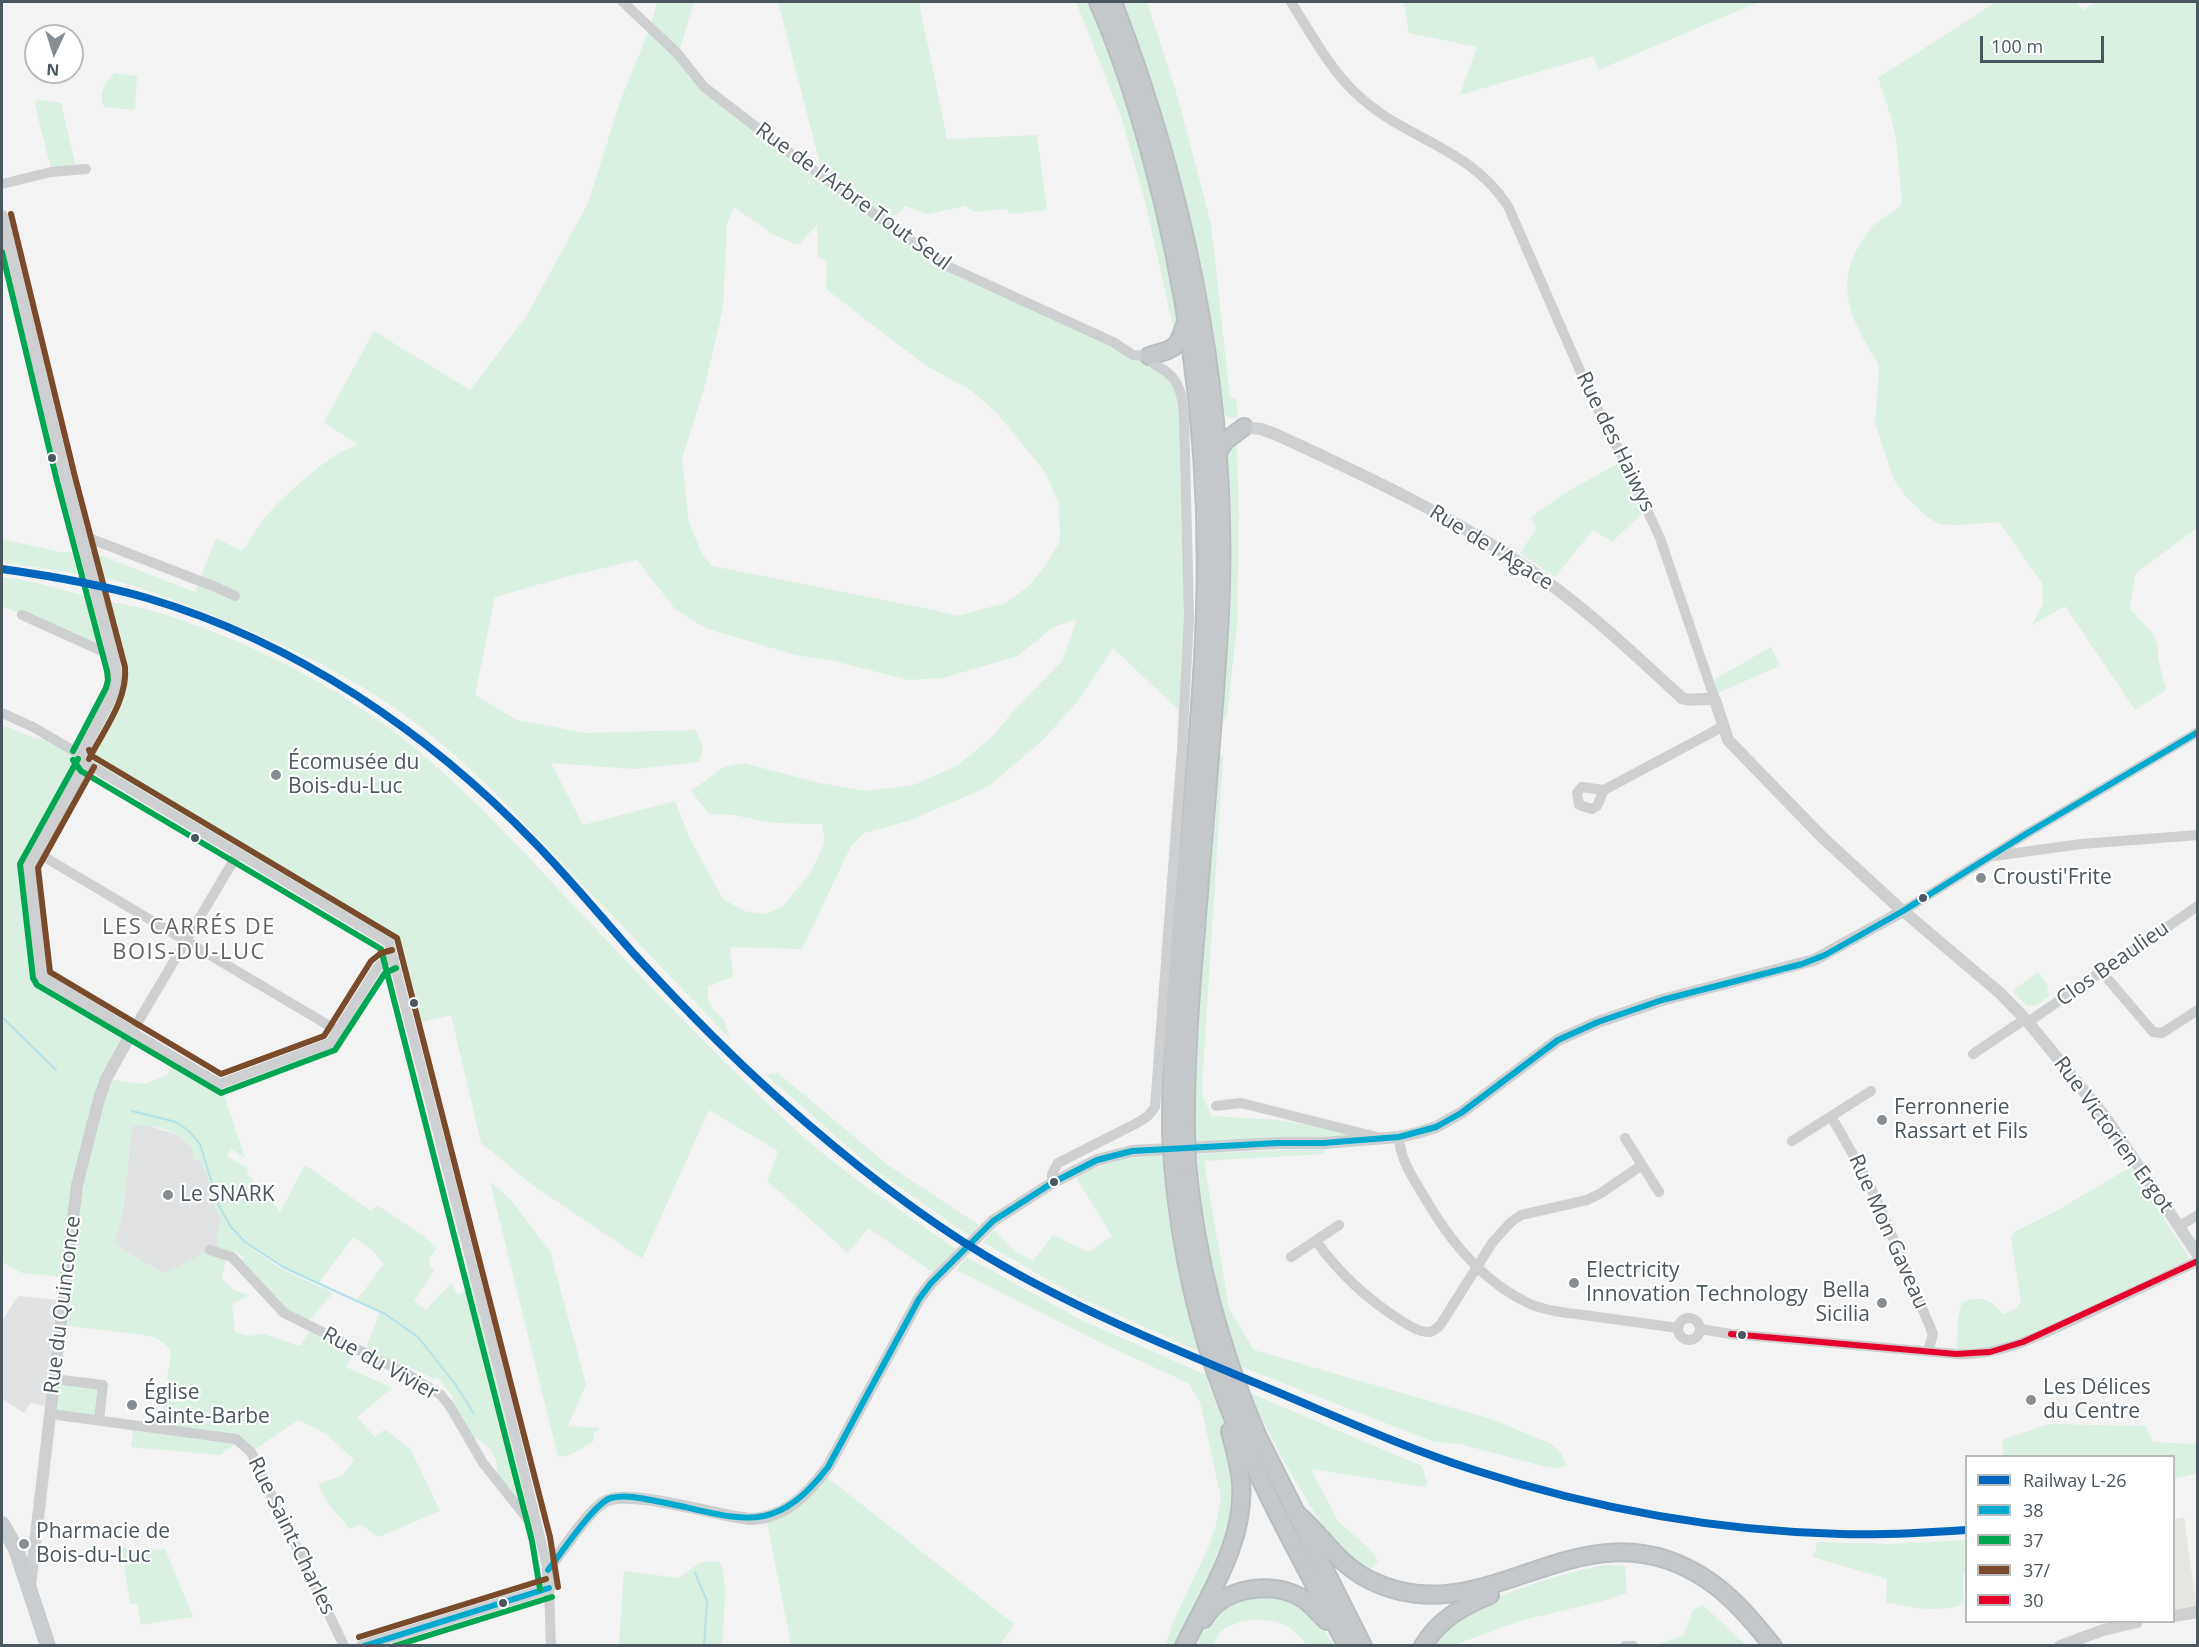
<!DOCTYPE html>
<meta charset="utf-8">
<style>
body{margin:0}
#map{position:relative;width:2199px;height:1647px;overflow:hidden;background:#f3f3f3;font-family:"Open Sans",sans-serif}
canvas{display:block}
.frame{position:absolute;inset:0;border:3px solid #4b575f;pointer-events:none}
.legend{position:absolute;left:1965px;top:1455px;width:210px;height:168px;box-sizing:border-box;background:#fff;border:2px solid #b7bcbf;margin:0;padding:8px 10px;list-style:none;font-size:18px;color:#4b575f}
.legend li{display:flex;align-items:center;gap:12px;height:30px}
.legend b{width:30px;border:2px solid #b7bcbf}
.north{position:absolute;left:24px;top:24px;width:60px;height:60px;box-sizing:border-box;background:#fff;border:2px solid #b7bcbf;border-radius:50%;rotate:184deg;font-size:16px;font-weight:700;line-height:24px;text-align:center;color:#4b575f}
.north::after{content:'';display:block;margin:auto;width:21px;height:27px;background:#868e93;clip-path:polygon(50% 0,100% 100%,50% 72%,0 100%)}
.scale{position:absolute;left:1980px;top:36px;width:124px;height:27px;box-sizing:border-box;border:3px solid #4b575f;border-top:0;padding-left:8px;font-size:18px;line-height:21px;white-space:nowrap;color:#4b575f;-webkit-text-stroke:4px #fff;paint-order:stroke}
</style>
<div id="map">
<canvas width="2199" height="1647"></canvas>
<div class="frame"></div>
<ul class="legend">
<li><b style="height:8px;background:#0065bd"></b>Railway L-26</li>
<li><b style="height:8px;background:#00a9ce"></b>38</li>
<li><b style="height:8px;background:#00a651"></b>37</li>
<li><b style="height:8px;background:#7a4b2a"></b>37/</li>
<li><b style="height:8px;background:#e4002b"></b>30</li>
</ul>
<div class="north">N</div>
<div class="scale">100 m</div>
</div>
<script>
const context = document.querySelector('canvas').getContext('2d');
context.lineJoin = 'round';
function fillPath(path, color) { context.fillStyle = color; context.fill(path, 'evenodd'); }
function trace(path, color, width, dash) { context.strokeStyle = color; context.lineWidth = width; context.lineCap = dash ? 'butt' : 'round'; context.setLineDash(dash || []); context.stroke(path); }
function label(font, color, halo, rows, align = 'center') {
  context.font = font + ' "Open Sans",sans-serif'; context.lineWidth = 4.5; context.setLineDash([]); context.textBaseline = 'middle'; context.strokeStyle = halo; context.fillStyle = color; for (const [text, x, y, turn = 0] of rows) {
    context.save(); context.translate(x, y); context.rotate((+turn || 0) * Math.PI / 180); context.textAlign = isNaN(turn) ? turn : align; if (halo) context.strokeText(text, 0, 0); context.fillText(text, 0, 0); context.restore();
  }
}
const commercial = new Path2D(`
 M2184,1517L2197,1612L2174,1616V1519Z`);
const education = new Path2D(`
 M143,1124L178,1135L192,1147L194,1160H200L208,1176L211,1200L222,1220L217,1233L218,1247L164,1274L114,1244L123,1210L132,1126Z
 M18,1296L60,1300L47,1406L30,1403L24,1413L2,1399V1321Z`);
const green = new Path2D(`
 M657,2H694L678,55L721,100L823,175L778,2H919L947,139L1037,135L1047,210L1009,214L1007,209L974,212L965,206L928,214L905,206L897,215L879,216L945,265L1113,342L1170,375L1184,414V715L1113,648L1078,701L1042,741L988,787L908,821L864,833L851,846L802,949L730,947L733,977L708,986V998L713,1010L724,1020L730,1039L502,800C475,773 447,747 417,724C363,683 303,653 241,627C192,606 143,587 91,574L86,575L2,562V539L61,552H85L102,556L195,592L216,538L242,551C251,539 259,524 269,513C288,492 331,452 358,445L324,422L374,331L470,390L526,317L588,203L621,99L650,28ZM734,207L772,234L798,245L817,225L818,256L827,262L826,289L925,365L969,389L996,412L1045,472L1059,504L1060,541L1045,566L1029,586L1006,603L957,616L934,610L712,566L702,554L689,523L682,459L705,385L723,308L727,224ZM637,560L675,609L705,628L795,655L834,661L909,680L943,678L1018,656L1052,628L1077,619L1062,661L1014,710L993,736L958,765L914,785L865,791L820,783L743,763L724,767L691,791L709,814L733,815L773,823L822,824L825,842L811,872L783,906L765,914L744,911L723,899L691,841L675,801L583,825L551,763L635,769L699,762L703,746L695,730L586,733L517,720L475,695L495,597L565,577Z
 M1076,2H1093L1131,108L1169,250C1166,281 1183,310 1176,340L1145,201L1121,116Z
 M1118,2H1147L1178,98L1211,224L1230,398L1236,397L1238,418H1228L1218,408Z
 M1404,2H1759L1598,70L1593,56L1460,95L1477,47L1409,33Z
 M1996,2H2076L2083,10L2096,2H2197V528L2135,574L2130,609L2153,634L2158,645V658L2166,690L2135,710L2065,606L2032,625L2043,604L2042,583L1999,522L1957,525L1939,524L1929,518L1908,499L1894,480L1875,423L1879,368L1877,361C1847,314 1832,279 1870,229C1879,218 1894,214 1902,203L1896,139L1891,117L1878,78Z
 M115,73L137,76L135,110L104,107C98,94 105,82 115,73Z
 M40,100L61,103L75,163L73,166L53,168L50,165L35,105L36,101Z
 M1236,436L1239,515L1237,625L1227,716L1216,729L1225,450Z
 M1624,460L1647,509L1612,542L1593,530L1555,577L1520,553L1536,529L1531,517L1565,493Z
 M2,577C33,580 64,591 95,598C114,603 134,606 153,611C230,634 308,671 374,717C451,771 514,842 578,910C645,981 713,1052 784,1119C836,1169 898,1208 956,1249L934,1273L868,1228L848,1253L767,1181L778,1151L709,1110L642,1259L534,1186L481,1143L451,1015L418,1023L400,952L86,763L29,866L42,977L114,1020L122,1042L107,1079L144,1084L166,1076L178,1059L224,1095L245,1158L231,1149L227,1156L248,1169L247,1173L280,1212L305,1165L371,1211L377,1205L425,1237L437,1248L429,1259L430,1267L435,1270L414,1301L426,1310L451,1283L458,1295L470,1288L467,1275L474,1274L531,1511L527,1512L498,1481L496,1460L490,1449L477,1438L471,1442L448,1403L454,1398L437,1377L434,1379L412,1368L407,1374L364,1353L380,1312L356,1301L384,1264L372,1250L353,1237L318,1284L283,1267L244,1243L281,1269L333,1293L307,1323L290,1314L241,1264L244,1257L235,1251L232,1255L218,1247L217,1233L222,1220L211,1200L208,1176L200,1160H194C193,1156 193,1150 190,1146C179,1130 149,1123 132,1126L123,1210L114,1244L164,1274L210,1250L227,1255L222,1279L235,1291L249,1295L232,1304L235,1332L248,1336L264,1334L300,1346L310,1330L354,1351L346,1367L392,1388L357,1417L375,1437L385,1429L411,1450L440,1511L378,1537L360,1524L350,1529L329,1505L318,1484C338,1476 342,1480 354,1460L325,1433L298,1420L251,1452L239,1441L220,1455L131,1447L134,1425L161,1428L171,1350L161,1341L151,1336L61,1325L66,1277L22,1273L2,1262V725L34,738L56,741L81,755L114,691L113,655L2,606Z
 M1771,647L1780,666L1713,695L1708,683Z
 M1214,754L1223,756L1202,1086L1203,1097L1212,1116L1279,1120L1350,1133L1349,1137L1195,1144L1191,1090Z
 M2038,972L2047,984L2049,996L2037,1005L2027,1006L2012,991Z
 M778,1073L888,1165L979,1225L969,1236L871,1167L766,1075Z
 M1324,1148V1154L1204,1161L1229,1309L1254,1350L1491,1419L1550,1443L1561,1453L1566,1464L1560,1468L1546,1467L1460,1444L1434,1442L1242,1367L1224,1333L1210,1282L1193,1172L1196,1163V1154Z
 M1152,1156H1163L1164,1165L1167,1170C1176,1231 1182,1293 1200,1352L1076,1296L983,1242L994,1230L1015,1251L1033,1261L1053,1235L1088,1252L1112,1236L1072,1171L1090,1170L1121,1159Z
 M2131,1167L2190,1259L2011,1346L1956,1354L1958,1319L1962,1302C1984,1295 1988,1299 2004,1314L2015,1309L2021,1302L2011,1239L2014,1232L2056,1211Z
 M490,1182L511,1200L550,1251L586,1384L568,1426L600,1428L593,1434L594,1441L572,1454L558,1457Z
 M967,1257L1083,1321L1206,1375L1211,1392L1219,1401L1232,1457L1234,1525L1180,1645H1166L1172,1624L1209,1546L1217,1521L1221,1498L1200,1402L1188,1383L1095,1340L957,1270Z
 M54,1379L103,1385L99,1420L50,1414Z
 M1250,1393L1422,1466L1427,1482L1426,1487L1311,1469L1338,1521L1372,1551L1378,1561L1372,1568L1360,1566L1332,1542L1283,1460L1256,1409Z
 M2049,1424L2146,1426L2153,1442L2197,1444V1473L2174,1479V1456H2003L2002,1440Z
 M823,1474L1014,1624L1000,1645H791L767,1523Z
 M1966,1540V1572L1963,1573V1604C1938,1614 1911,1607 1886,1602L1887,1579L1813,1557L1818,1542L1893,1544Z
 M121,1546L134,1550L165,1549L193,1617L141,1625L137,1603L130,1604Z
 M701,1562H720C729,1581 723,1617 723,1639L721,1645H619L624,1571L679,1578Z
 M1607,1565L1625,1566L1627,1593L1599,1602L1523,1620L1454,1645L1429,1646C1457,1603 1558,1573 1607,1565Z
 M1256,1595C1302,1595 1310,1610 1334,1645H1307C1301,1638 1295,1631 1287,1626C1271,1617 1238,1618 1223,1630C1218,1633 1216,1641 1213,1645L1195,1646L1208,1619L1234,1601Z
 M1703,1605L1746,1645H1654L1683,1636L1693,1610Z`);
const stream = new Path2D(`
 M2,1017L56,1070
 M132,1111L176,1122L189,1131L200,1144L219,1206L231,1227L245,1242L283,1267L385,1314L418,1337L456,1385L474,1414
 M695,1573L707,1601L704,1646`);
const minor = new Path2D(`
 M623,2L678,54L704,87L721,100L786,150L945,265L1113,342L1133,355L1149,356C1152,366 1162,367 1169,374C1181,385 1182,398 1184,414L1189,617L1182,750L1155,1107L1148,1116L1137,1123L1058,1163L1052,1174V1183
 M1291,2C1312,35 1331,72 1361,98C1411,142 1469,147 1508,206L1592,398L1624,460L1660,538L1715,700
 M2,184L51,172L86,169
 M81,535L218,588L235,596
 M22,615L113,656
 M2,713L33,727L81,755
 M86,763L389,943L500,1374L548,1570
 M1604,790L1597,806L1592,809L1579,805L1577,793L1582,787L1604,790L1722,727
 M36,852L338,1031
 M238,853L132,1032L220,1084L330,1043L378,967L385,961L394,959
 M1994,856L2081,844L2198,835
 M1903,911L2026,834L2198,732
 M2101,971L2153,1032L2162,1033L2198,1010
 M2028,1022L2198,906
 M1973,1054L2025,1019
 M1216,1106L1241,1103L1377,1137
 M1831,1116L1863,1172L1879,1205L1933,1334L1928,1351
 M1399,1137C1400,1162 1416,1182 1428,1203C1452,1244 1484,1282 1528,1303C1548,1312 1570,1313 1591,1316C1620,1320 1649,1324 1678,1328
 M1625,1138L1659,1192
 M1792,1141L1871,1091
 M2179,1226L2198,1215
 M1316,1241C1339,1273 1367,1299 1400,1320C1409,1325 1419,1333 1430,1332C1435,1331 1438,1327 1441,1324L1492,1243L1511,1222L1521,1215L1587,1200L1601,1193L1642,1165
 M210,1250L232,1257L284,1313L407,1374L441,1395L451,1408L483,1463L537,1531
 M1291,1257L1339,1225
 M1678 1329a11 11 0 1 1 22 0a11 11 0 1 1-22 0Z
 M1700,1329L1731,1334L1956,1354C2002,1357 2045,1333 2086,1314C2123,1297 2160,1279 2198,1261
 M54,1379L103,1385L99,1420
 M50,1414L236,1439L251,1452L344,1646
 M549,1588L551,1646
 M1625,1646H1633`);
const tertiary = new Path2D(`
 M2,216L66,479L113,656L117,681L114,691L81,755L86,763L29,866L42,977L132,1032L106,1079L99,1099L77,1185L30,1586
 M1244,427L1261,429L1275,434C1364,475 1455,517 1536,574C1588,610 1635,655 1682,698C1693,702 1703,697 1715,700L1728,740L1823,838L1896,905L2000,993L2028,1022L2106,1118L2198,1255
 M2174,1616L2198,1612
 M362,1646L549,1588L548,1570L553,1562C567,1545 587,1513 604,1502C626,1487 718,1516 749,1519C784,1519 808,1494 828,1467L919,1299L931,1283L993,1221L1052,1183L1097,1160L1132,1151L1278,1143H1323L1399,1137L1417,1133L1436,1127L1461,1113L1558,1040L1598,1022L1662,1000L1814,960L1903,911
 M2060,1646L2103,1630L2137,1622`);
const primary = new Path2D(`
 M2,1524L16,1549L48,1646`);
const trunk = new Path2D(`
 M1098,2C1119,49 1135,99 1149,149C1191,299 1210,454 1205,610C1200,784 1170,957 1171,1132
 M1113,2C1187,196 1230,405 1220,615C1214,720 1204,825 1196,930C1190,997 1185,1064 1186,1131
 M1149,356C1176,348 1177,350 1186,322
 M1217,454L1225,441L1244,427
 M1187,1164C1196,1260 1219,1346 1257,1435L1363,1646
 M1173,1165C1180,1245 1196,1324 1226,1400C1258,1483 1305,1566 1347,1646
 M1295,1512C1322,1534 1336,1563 1368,1579C1488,1641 1581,1493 1709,1581C1734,1598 1754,1623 1773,1646
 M1204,1619C1221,1588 1270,1580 1300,1597C1312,1603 1317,1613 1327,1621
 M1184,1646C1209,1594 1246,1541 1241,1481C1239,1464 1234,1447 1230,1431
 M1423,1646C1438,1620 1463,1606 1490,1595`);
const trunkBridge = new Path2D(`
 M1186,1131L1187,1164
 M1171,1132L1173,1165`);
const bus1 = new Path2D(`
 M548,1570C560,1555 595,1502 611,1498C627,1494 645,1499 661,1502C739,1517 772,1540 828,1467L919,1299L931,1283L993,1221L1052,1183L1097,1160L1132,1151L1278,1143H1323L1399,1137L1436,1127L1461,1113L1558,1040L1598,1022L1662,1000L1802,964L1825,955L1903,911L2026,834L2198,732
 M364,1646L549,1588`);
const bus2 = new Path2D(`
 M2,252L57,481L107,671L108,680L106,688L73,751
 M78,759L20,864L33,978L37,985L221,1093L335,1050L385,973L396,968
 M73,760L81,771L381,949L532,1541L540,1589
 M394,1646L552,1597`);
const bus3 = new Path2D(`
 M11,214L75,477L125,667C128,700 103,731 89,759
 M89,750L92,756L397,938L550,1537L558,1587
 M94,767L38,868L50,972L221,1074L324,1036L371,961L381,953L392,950
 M359,1637L546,1579`);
const bus4 = new Path2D(`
 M1731,1334L1956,1354L1990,1352L2023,1342L2198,1261`);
const rail1 = new Path2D(`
 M2,569C51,576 99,584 147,598C296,642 428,732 536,844C570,879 601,917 634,954C680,1004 727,1053 778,1098C843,1156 911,1211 986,1256C1073,1308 1169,1347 1263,1386C1333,1415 1402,1447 1474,1470C1592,1508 1717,1531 1841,1534C1883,1535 1924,1533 1966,1530`);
const markers = [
 [52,458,5,"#4b575f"],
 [276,775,6,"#868e93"],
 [195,838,5,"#4b575f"],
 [1981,878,6,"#868e93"],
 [1923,898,5,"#4b575f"],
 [414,1003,5,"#4b575f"],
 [1882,1120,6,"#868e93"],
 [1054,1182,5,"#4b575f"],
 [168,1195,6,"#868e93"],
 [1574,1283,6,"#868e93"],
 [1882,1303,6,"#868e93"],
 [1742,1335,5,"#4b575f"],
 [2031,1400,6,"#868e93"],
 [132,1405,6,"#868e93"],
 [24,1544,6,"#868e93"],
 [503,1603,5,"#4b575f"]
];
const streetNames = [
 ["Rue de l'Arbre Tout Seul",853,197,36],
 ["Rue des Haiwys",1615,442,64],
 ["Rue de l'Agace",1491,548,32],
 ["Clos Beaulieu",2113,964,-35],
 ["Rue Victorien Ergot",2113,1135,54],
 ["Rue Mon Gaveau",1888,1232,66],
 ["Rue du Quinconce",63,1305,-83],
 ["Rue du Vivier",380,1364,29],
 ["Rue Saint-Charles",291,1536,64]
];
const poiNames = [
 ["Écomusée du",288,763],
 ["Bois-du-Luc",288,787],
 ["Crousti'Frite",1993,878],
 ["Ferronnerie",1894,1108],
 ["Rassart et Fils",1894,1132],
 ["Le SNARK",180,1195],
 ["Electricity",1586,1271],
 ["Innovation Technology",1586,1295],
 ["Bella",1870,1291,"right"],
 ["Sicilia",1870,1315,"right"],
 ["Les Délices",2043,1388],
 ["du Centre",2043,1412],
 ["Église",144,1393],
 ["Sainte-Barbe",144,1417],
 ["Pharmacie de",36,1532],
 ["Bois-du-Luc",36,1556]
];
const neighbourhoodNames = [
 ["LES CARRÉS DE",189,928],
 ["BOIS-DU-LUC",189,953]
];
fillPath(commercial, '#e7e5e2');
fillPath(education, '#e1e2e3');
fillPath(green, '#daf0e1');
trace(stream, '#b2e3eb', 2);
trace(trunk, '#b9bec2', 20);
trace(minor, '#cdcfd1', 10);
trace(tertiary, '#cdcfd1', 12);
trace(primary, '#c9cdcf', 16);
trace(trunk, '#c4c8cb', 16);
trace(trunkBridge, '#b9bec2', 20, []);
trace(trunkBridge, '#c4c8cb', 16);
trace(bus1, '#00a9ce', 6);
trace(bus2, '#00a651', 6);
trace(bus3, '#7a4b2a', 6);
trace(bus4, '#e4002b', 6);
trace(rail1, '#0065bd', 8);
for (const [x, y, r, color] of markers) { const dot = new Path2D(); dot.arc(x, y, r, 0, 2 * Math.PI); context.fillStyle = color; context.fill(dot); trace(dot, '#fff', 2); }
label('21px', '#4b575f', '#fff', streetNames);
label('21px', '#4b575f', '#fff', poiNames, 'left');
context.letterSpacing = '1.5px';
label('22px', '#5f6367', '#fff', neighbourhoodNames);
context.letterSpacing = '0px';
</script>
